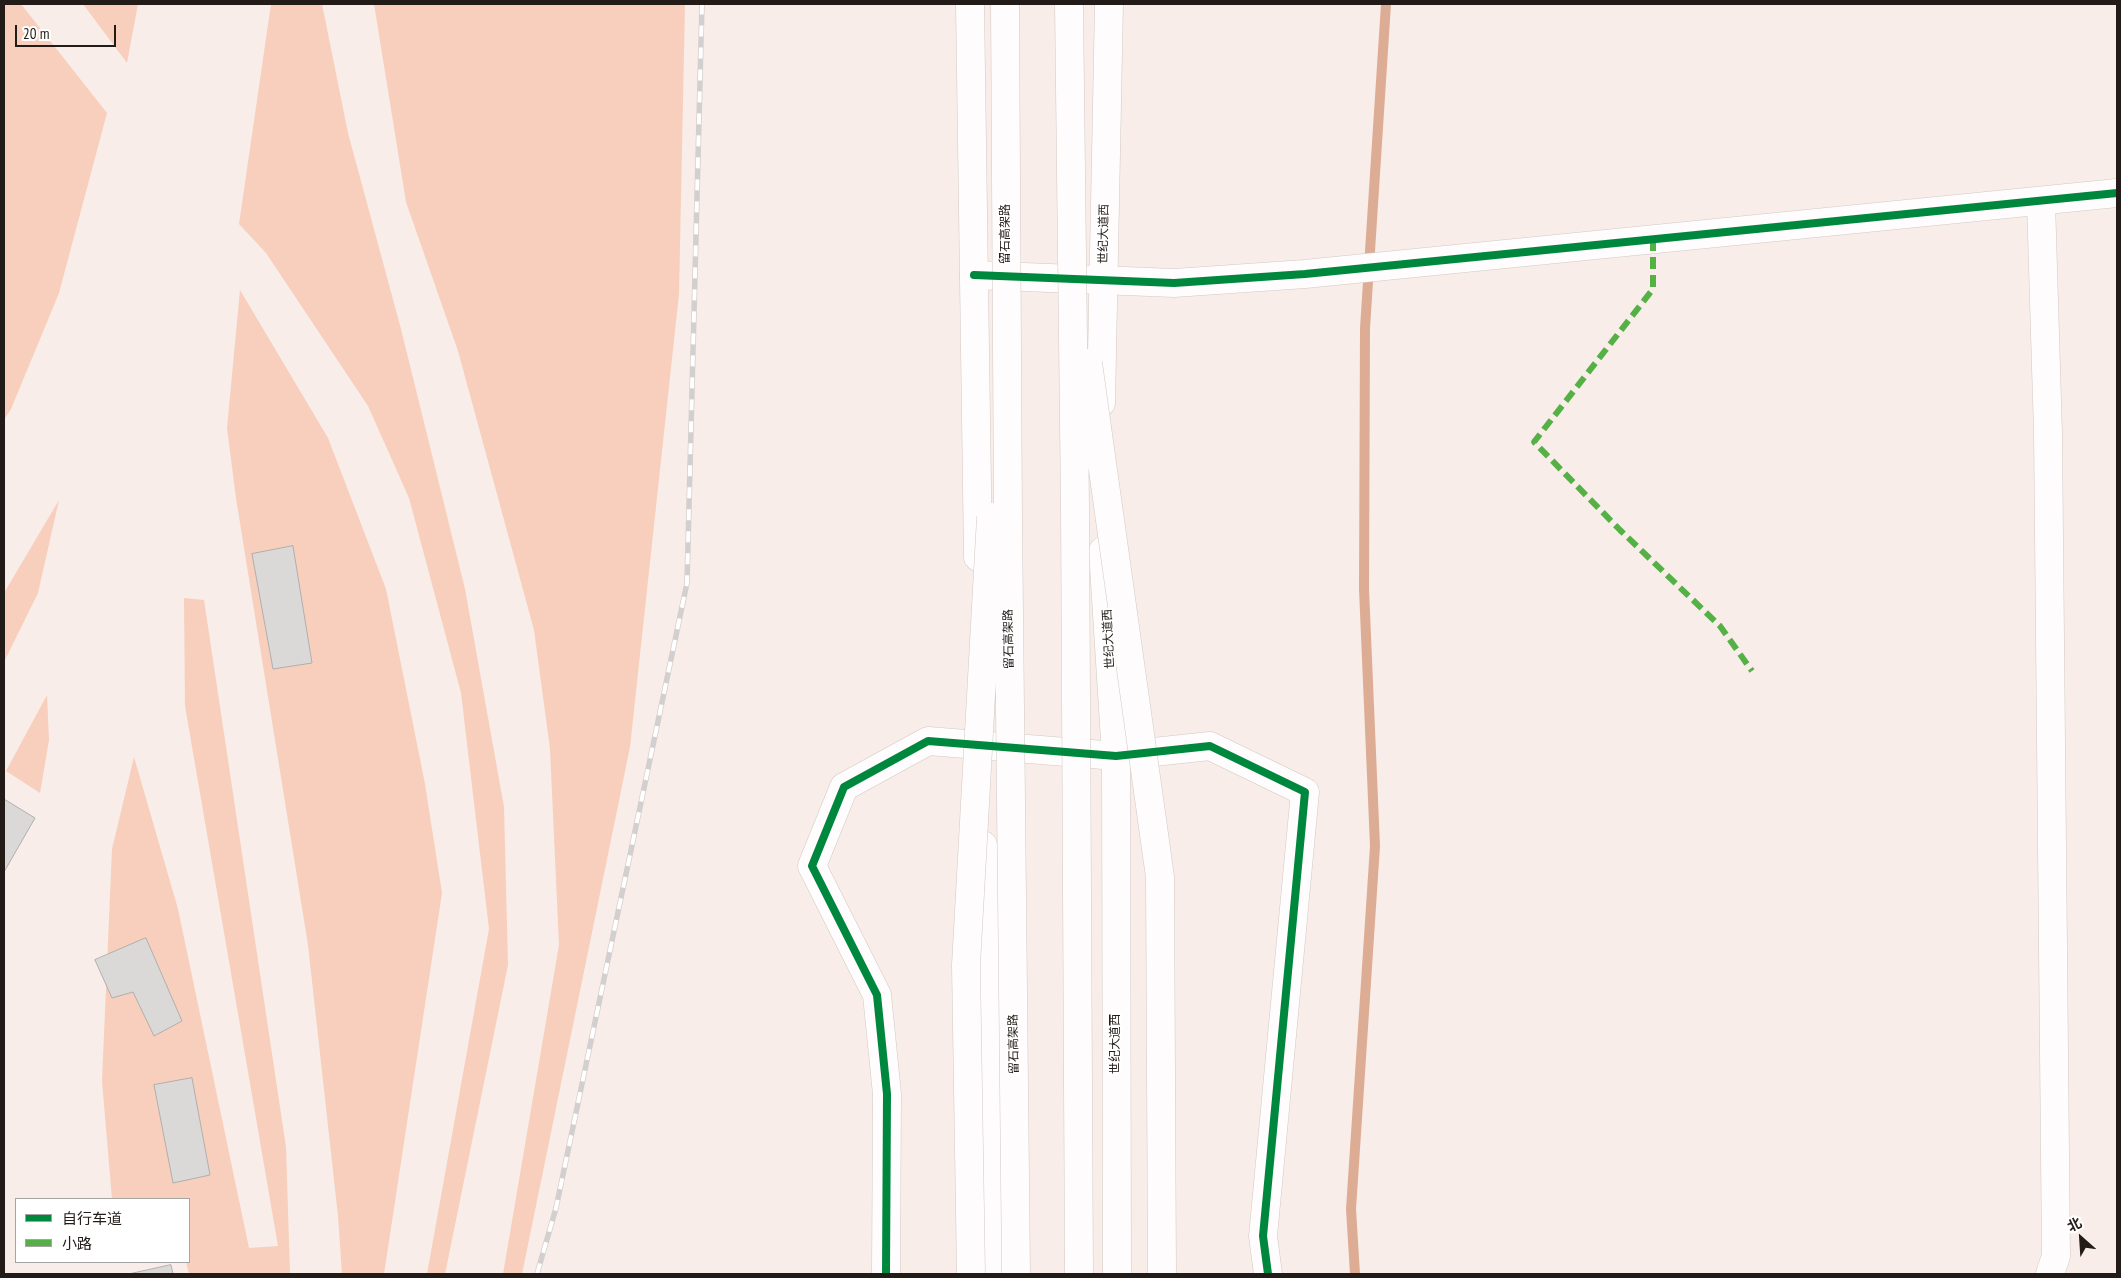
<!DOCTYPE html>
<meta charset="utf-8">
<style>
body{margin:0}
#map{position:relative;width:2121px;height:1278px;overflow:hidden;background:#f8ede8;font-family:"PT Sans Narrow","Noto Sans SC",sans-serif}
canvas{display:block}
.frame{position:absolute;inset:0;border:5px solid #221b18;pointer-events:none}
.legend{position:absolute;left:15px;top:1198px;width:175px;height:65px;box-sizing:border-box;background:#fff;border:1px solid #a7a4a3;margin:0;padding:6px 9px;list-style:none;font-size:15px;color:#221b18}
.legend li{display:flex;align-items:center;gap:10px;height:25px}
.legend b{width:25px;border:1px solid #a7a4a3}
.north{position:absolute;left:2056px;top:1213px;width:50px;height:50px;-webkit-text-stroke:4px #fff;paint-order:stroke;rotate:334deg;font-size:14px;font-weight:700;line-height:20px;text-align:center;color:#221b18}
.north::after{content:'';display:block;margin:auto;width:18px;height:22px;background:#221b18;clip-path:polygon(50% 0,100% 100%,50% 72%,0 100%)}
.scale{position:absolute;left:15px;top:25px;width:101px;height:22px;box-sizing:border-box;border:2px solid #221b18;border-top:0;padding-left:6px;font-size:15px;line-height:18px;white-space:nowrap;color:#221b18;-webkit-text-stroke:4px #fff;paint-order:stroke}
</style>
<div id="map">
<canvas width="2121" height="1278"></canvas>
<div class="frame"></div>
<ul class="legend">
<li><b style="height:6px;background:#00873e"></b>自行车道</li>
<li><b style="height:6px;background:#55b145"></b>小路</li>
</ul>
<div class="north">北</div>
<div class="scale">20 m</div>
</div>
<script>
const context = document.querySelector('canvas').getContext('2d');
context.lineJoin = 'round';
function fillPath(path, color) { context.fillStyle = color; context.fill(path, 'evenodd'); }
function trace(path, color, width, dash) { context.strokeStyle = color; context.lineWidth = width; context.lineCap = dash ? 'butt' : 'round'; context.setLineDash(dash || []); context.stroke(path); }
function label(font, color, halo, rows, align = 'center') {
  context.font = font + ' "PT Sans Narrow","Noto Sans SC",sans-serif'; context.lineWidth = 4; context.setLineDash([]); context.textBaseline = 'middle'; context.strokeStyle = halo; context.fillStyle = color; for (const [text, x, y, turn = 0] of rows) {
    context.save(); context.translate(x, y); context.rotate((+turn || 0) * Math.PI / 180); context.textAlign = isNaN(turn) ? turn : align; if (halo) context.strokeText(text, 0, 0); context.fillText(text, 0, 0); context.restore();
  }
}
const green = new Path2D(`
 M4,4H21L107,113L59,293L11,409L4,420Z
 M83,4H138L127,63Z
 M271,4H322L348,133L401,329L465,589L504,807L508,965L445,1274H427L489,929L461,693L409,498L368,406L266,253L239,224Z
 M374,4H685L679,294L630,747L522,1274H503L559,945L550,749L534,630L458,351L406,202Z
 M240,290L328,438L386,589L425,784L442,893L384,1274H342L338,1216L308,945L236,498L227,428Z
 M59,500L38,593L4,662V593Z
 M184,598L204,600L286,1147L290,1274H189L186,1262H189V1199H112L102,1081L112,849L134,757L178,909L249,1248L278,1246L185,706Z
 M47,695L49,740L40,793L6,771Z`);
const stream = new Path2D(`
 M1355,1274L1351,1209L1375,846L1364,589L1365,328L1386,4`);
const building = new Path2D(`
 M293,546L312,663L273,669L252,554Z
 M4,799L35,818L4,872Z
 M146,938L182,1021L154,1036L133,992L112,998L95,960Z
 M192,1078L210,1175L173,1183L154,1085Z
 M171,1265L173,1274H129Z`);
const minor = new Path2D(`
 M2041,202L2048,433L2056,1256L2050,1274
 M886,1274L887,1094L877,995L812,866L844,787L928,741L1116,756L1210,746L1305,792L1263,1236L1268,1274`);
const tertiary = new Path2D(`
 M974,275L1174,283L1305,274L2117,193`);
const secondary = new Path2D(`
 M970,4L978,557
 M1101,403L1109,4
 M1103,551L1116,756L1117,1274
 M983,845L996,1274`);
const rail = new Path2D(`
 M537,1274L556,1208L687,583L702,4`);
const trunkBridge = new Path2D(`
 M1005,4L1008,519L1016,1274
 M1069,4L1075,507L1079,1274
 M1088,363L1160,877L1162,1274
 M971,1274L966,965L991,517`);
const quiet = new Path2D(`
 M1653,239V289L1534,442L1620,530L1720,626L1752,671`);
const cycleway = new Path2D(`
 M974,275L1174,283L1305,274L2117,193
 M886,1274L887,1094L877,995L812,866L844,787L928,741L1116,756L1210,746L1305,792L1263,1236L1268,1274`);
const streetNames = [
 ["留石高架路",1006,234,-90],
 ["世纪大道西",1104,234,-89],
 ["留石高架路",1009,639,-91],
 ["世纪大道西",1109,639,-93],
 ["留石高架路",1014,1044,-91],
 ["世纪大道西",1116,1044,-90]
];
fillPath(green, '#f7cfbc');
trace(stream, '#ddac95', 10);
fillPath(building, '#dad9d8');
trace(building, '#b0afae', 1);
trace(minor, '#d1c9c4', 29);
trace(tertiary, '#d1c9c4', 29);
trace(secondary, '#d1c9c4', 29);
trace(minor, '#fefcfc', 28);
trace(tertiary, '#fefcfc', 28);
trace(secondary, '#fefcfc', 28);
trace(rail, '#d3cfce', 5.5);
trace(rail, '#fff', 4, [11]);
trace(trunkBridge, '#d1c9c4', 29, []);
trace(trunkBridge, '#fefcfc', 28);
trace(quiet, '#55b145', 6, [12, 6]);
trace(cycleway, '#00873e', 8);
label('12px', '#221b18', '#fff', streetNames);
</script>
